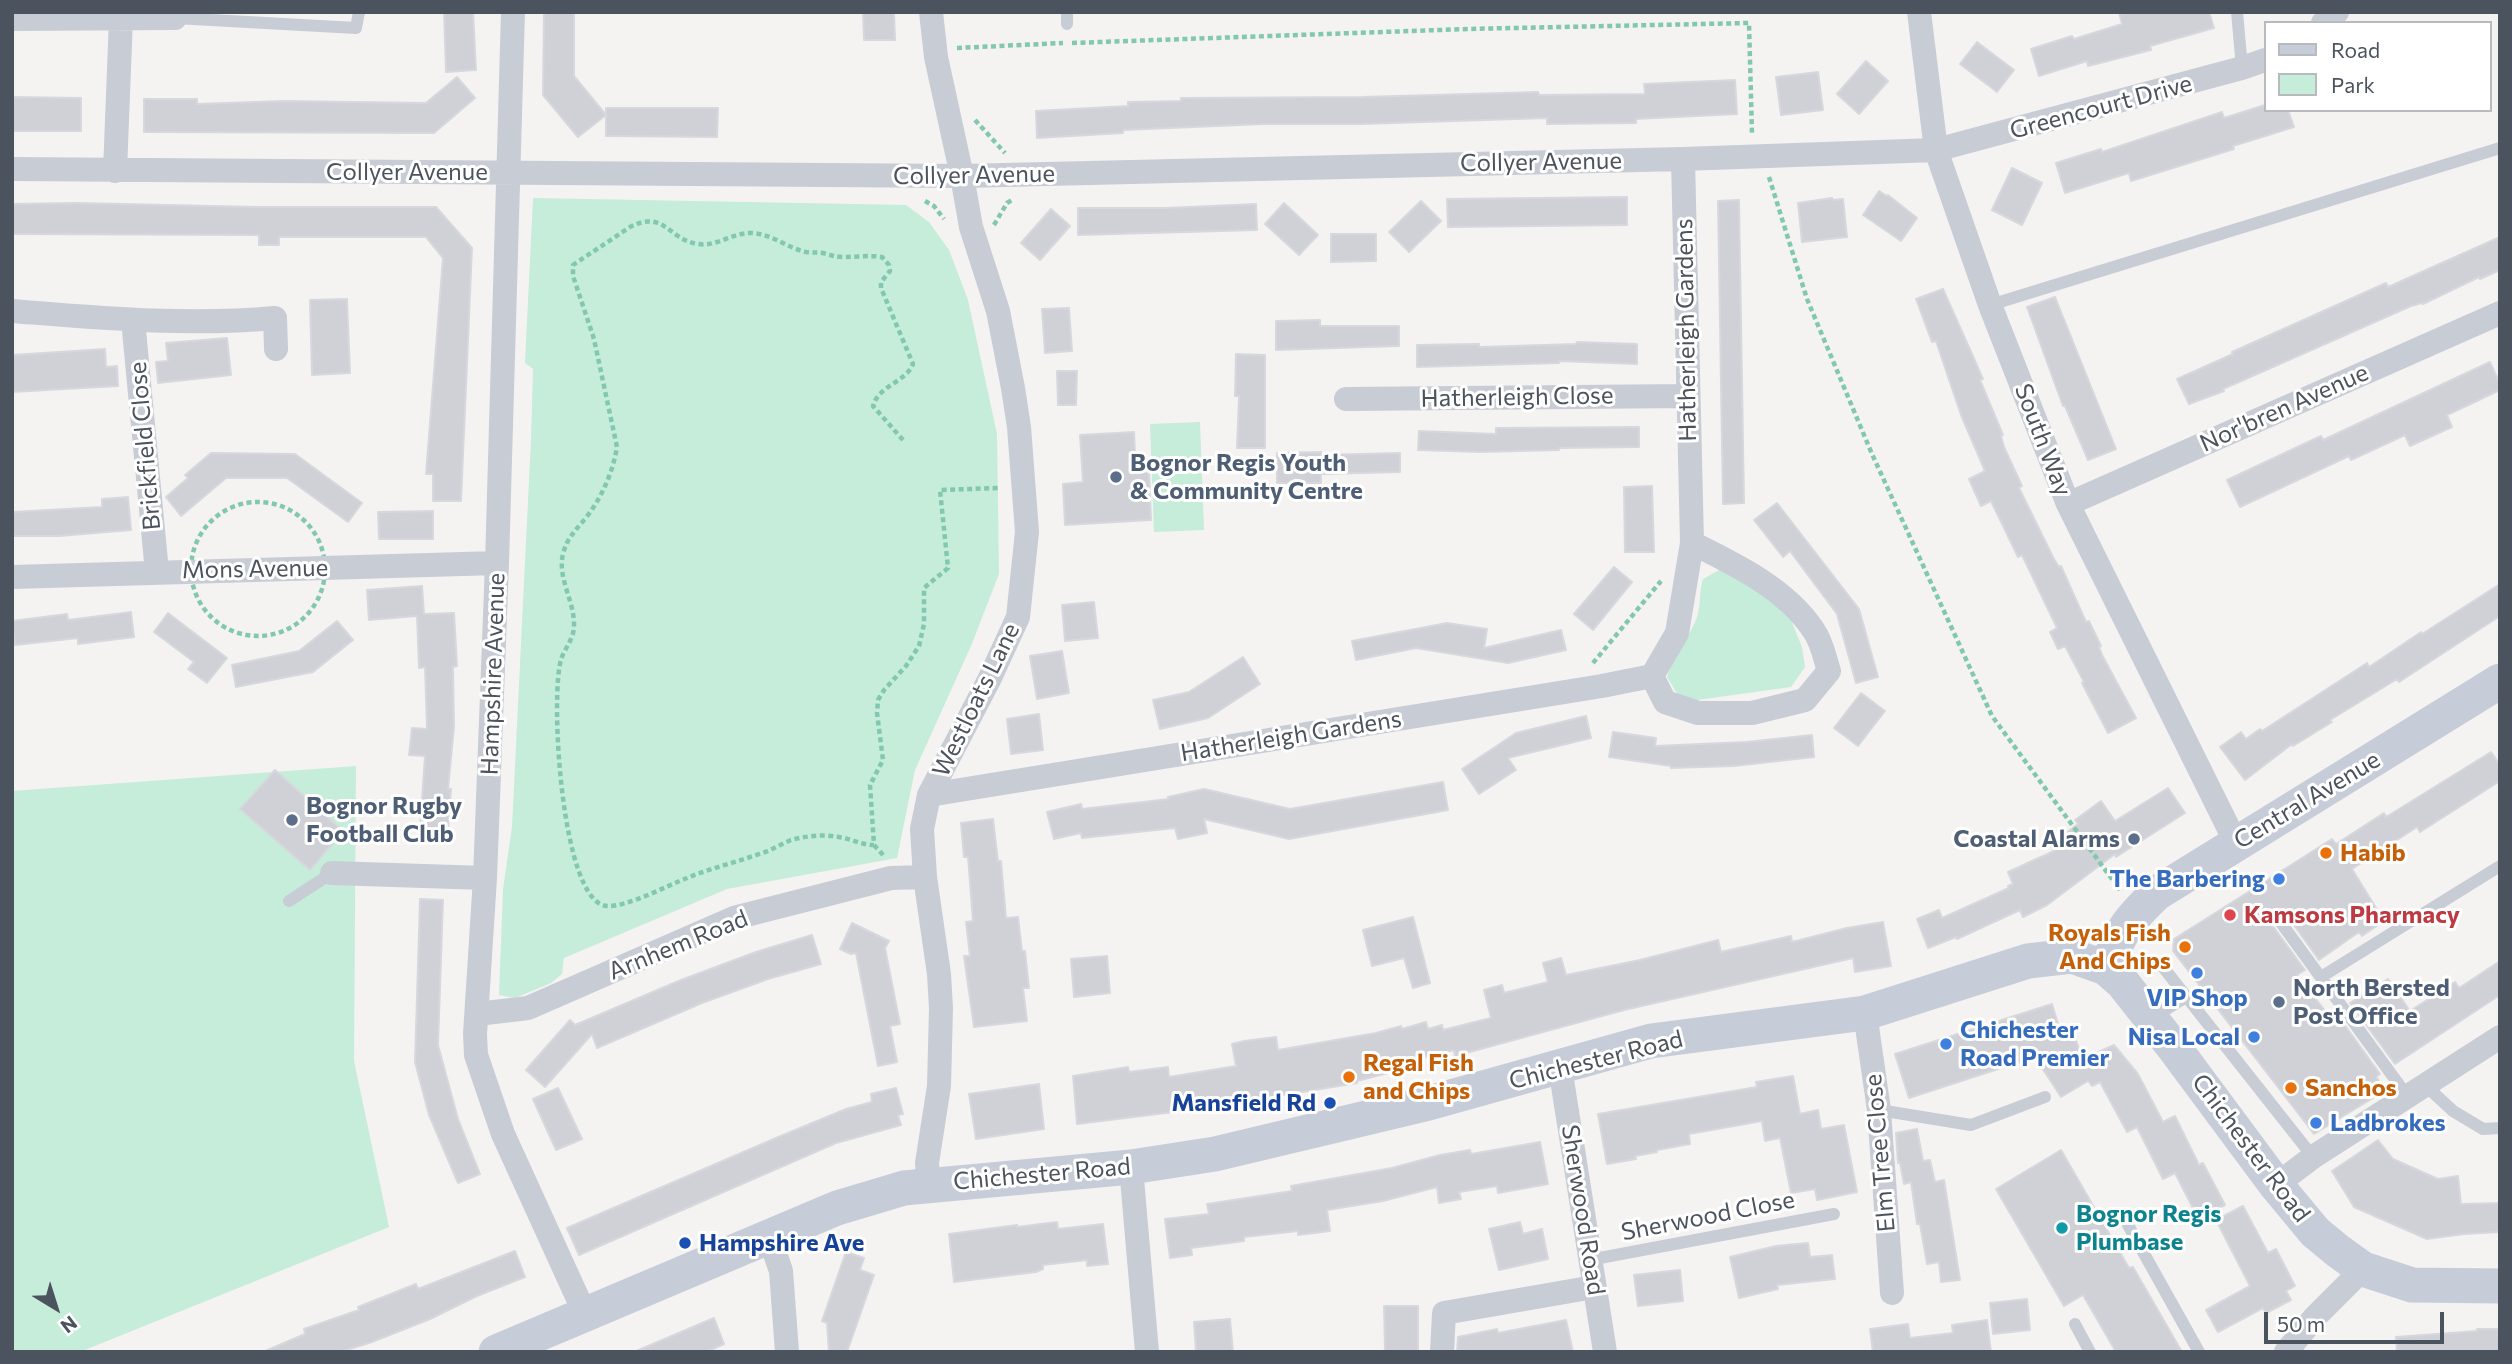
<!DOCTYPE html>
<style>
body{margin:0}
#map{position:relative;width:2512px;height:1364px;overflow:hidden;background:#f4f3f2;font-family:Commissioner,sans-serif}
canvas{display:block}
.frame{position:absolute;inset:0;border:14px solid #4b535e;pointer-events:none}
.legend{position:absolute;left:2264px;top:21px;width:228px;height:91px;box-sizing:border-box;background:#fff;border:2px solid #b7babf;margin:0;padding:9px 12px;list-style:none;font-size:21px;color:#4b535e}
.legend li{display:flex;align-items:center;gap:14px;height:35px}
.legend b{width:35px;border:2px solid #b7babf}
.north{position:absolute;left:21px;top:1273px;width:70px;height:70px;-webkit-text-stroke:5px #fff;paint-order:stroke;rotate:142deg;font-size:19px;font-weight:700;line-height:28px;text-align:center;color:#4b535e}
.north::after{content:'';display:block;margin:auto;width:24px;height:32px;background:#4b535e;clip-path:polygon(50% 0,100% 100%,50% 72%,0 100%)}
.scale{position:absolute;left:2264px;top:1312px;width:180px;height:32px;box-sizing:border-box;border:4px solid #4b535e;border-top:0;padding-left:9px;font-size:21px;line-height:24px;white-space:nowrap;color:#4b535e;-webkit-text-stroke:5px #fff;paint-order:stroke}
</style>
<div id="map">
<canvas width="2512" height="1364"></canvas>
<div class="frame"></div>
<ul class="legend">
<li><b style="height:9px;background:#c7cdd8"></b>Road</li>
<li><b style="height:19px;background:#c6ecda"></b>Park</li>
</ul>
<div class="north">N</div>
<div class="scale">50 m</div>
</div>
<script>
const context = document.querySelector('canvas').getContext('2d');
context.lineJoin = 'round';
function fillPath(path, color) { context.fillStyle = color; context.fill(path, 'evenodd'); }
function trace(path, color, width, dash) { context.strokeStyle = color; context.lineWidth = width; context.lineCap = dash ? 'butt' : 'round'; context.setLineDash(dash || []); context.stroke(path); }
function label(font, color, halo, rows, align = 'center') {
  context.font = font + ' Commissioner,sans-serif'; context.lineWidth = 6; context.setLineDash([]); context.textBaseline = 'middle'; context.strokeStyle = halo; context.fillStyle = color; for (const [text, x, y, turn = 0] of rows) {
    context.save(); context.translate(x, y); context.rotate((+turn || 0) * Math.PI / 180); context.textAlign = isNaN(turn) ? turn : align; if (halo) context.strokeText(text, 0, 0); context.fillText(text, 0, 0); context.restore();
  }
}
const green = new Path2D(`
 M533,198L906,205L929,222L949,250L968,300L997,434L999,574L971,646L915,770L897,858L727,889L564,958L562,974L551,983L515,998L499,995L503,889L512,827L531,440L533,369L525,363Z
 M1200,422L1204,530L1154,532L1150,424Z
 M1721,569L1749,579L1791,620L1802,647L1805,667L1791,687L1690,701L1678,695L1667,677C1674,655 1689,638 1697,617C1701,605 1699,591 1703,579Z
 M356,766L354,1061L389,1227L80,1352H12V791Z`);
const building = new Path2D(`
 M444,12H473L476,70L446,72Z
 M544,12H574V76L606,115L578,137L543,95Z
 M863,12H894L895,40H864Z
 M2119,12H2209L2214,28L2150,46L2151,50L2088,66L2087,61L2039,76L2031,49L2072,36L2074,39L2122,24Z
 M1977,42L2014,70L1997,92L1960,64Z
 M1866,61L1888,81L1859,114L1837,94Z
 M1818,72L1823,110L1781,115L1776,77Z
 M457,77L475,98L434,133L144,132V99H197V104L283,101L426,103Z
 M1735,80L1737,114L1636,119V123L1547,124V118L1362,124H1264L1123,130V133L1037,138L1036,111L1128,106V102L1181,101V98L1362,97L1538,92L1539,95L1645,94L1644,84Z
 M12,97L81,98V131H12Z
 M2265,105V110H2288L2294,127L2233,146L2234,149L2131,181L2129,173L2065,193L2056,163L2101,149L2102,152L2222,112L2224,118Z
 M606,108H718L717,137L606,136Z
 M2012,168L2042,183L2022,225L1992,210Z
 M1879,191L1887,196L1888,195L1917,218L1901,241L1863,215Z
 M1627,197V225L1448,227L1447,199Z
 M1832,198L1833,200L1843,199L1847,237L1802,242L1798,203Z
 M1739,200L1744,503L1723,504L1718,201Z
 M1421,201L1441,221L1409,252L1389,232Z
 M76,203L259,207H436L472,248L461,501H433V474H426L443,258L426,237H279V245H259V235L12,234V204Z
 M1284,203L1318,235L1299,255L1265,224Z
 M1256,204L1257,230L1078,235V208H1166Z
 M1051,209L1070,226L1040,260L1021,243Z
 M1331,234H1376V261L1331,262Z
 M2500,237V270L2480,279L2479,277L2423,304L2422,303L2411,306L2223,389L2224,391L2189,404L2177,379L2233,354L2232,352L2386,283L2388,287Z
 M1943,289L1983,379L1980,380L2003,435L2001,436L2004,447L2022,486L2019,488L2054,559L2059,567L2061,566L2086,622L2089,621L2101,646L2099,647L2102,655L2136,718L2108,733L2082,683L2084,682L2065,646L2058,649L2050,632L2057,628L2022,555L2018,557L1991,501L1981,506L1969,479L1985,471L1961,415L1936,341L1932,342L1916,299Z
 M2055,297L2116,449L2088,460L2065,406H2063L2027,307Z
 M347,299L350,373L312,375L310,300Z
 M1069,308L1072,351L1045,353L1042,309Z
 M1320,320V326H1399V346L1276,350V321Z
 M227,338L231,375L158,383L156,362L168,361L166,343Z
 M1577,342L1637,344V364L1559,361V363L1417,367V345L1479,344V347L1576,344Z
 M105,349L106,367L117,366L118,386L12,392V355Z
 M1236,354L1265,355V448H1237L1239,396H1235Z
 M2490,362L2500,384V390L2447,415L2452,427L2410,446L2405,435L2351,460L2349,456L2240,507L2227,480L2321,436L2323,440Z
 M1057,371H1077L1076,405H1058Z
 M1639,427V447L1559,448V450L1480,452L1418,450L1419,431L1496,434V428Z
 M1134,432L1136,472H1149L1151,520L1065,525L1063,484L1083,482L1080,435Z
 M1321,452V455L1400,453V472L1321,474V483H1277V453Z
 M211,453L295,454L362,503L348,522L287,478H226L181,516L166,497L188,478L185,475Z
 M1652,486L1654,552H1625L1624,487Z
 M128,497L131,530L59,536H12V512L102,507V499Z
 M1777,503L1859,609L1878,677L1856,683L1837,614L1790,551L1783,557L1754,520Z
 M433,511V539H379L378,512Z
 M1614,567L1632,582L1593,630L1574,614Z
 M2500,584V616L2399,682L2397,679L2330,720L2332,722L2293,746L2292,744L2245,780L2220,747L2241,732L2246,739L2260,729L2262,731L2367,663L2369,667L2421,632L2422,634Z
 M422,586L424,614L454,613L457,666L453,667L454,727L448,789H451L447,844L419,842L425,756L409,755L412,728L427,729L425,667L419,668L417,616L369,620L367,590Z
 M1094,602L1098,638L1065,641L1062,605Z
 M131,612L134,637L78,644V638L15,645L12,621L67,614L68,620Z
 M168,613L227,658L207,683L188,669L194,662L154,632Z
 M337,621L353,640L313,672L236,687L232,665L299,651Z
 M1447,623L1487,629L1484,648L1561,630L1566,650L1508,663L1416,648L1356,660L1352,641Z
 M1062,651L1069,693L1037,699L1030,656Z
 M1243,657L1260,684L1208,718L1160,729L1153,700L1189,692Z
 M1861,693L1885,711L1858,746L1834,728Z
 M1039,714L1043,750L1011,754L1007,719Z
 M1586,716L1591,738L1508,758L1516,770L1479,794L1462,769L1516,733Z
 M1613,732L1656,738L1655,746L1746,742L1812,735L1814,757L1734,766L1671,768V766L1609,757Z
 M2491,752L2500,765V781L2420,832L2417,827L2352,869L2384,921L2362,936L2359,932L2319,960L2286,914L2277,911L2271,916L2272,925L2305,970L2297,975L2330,1017L2336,1013L2380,1074L2376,1077L2386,1090L2314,1134L2173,951L2174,939L2332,839L2336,844L2384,813L2386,817Z
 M275,770L343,831L310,870L240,809Z
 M1443,782L1448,810L1289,839L1204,819L1207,833L1178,839L1175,828L1082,838L1081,833L1054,839L1047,812L1081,804L1082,809L1169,799L1168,797L1204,789L1290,809Z
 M2168,788L2185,813L2116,857L2115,854L2047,905L2023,917L2020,910L1957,939L1956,937L1928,948L1917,919L1939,910L1942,918L2009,888L2008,886L2013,884L2008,872L2054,851L2050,845L2078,824L2075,820L2101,801L2115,821Z
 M993,819L998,861H1001L1006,918L1018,917L1022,951H1025L1029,988H1023L1027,1021L974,1027L964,956H970L966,922L973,921L968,857H964L961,823Z
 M420,899L443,900L438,1045L458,1119L480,1174L458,1183L429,1115L415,1062Z
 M1413,917L1430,983L1413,988L1404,958L1372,966L1363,930Z
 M1883,922L1891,966L1855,972L1853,958L1624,1010L1455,1056L1454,1050L1410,1061L1411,1067L1357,1081V1083L1206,1108L1077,1124L1073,1076L1128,1067L1129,1072L1168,1067L1169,1077L1236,1066L1232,1044L1244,1041L1276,1037L1278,1050L1376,1033L1401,1026L1402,1029L1426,1022L1428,1029L1442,1025L1443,1030L1491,1018L1484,990L1502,985L1504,993L1548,982L1543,963L1561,958L1566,975L1640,960L1718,940L1721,952L1791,936L1792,942L1847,928Z
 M852,923L889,941L885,948L900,1024L890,1026L897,1062L878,1066L856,953L851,954L840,949Z
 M812,935L821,964L768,979L702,1003L597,1048L592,1034L545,1087L526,1070L570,1020L575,1025L681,980L756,952Z
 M1107,956L1110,993L1074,997L1071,959Z
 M2500,961V995L2395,1064L2350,1003L2388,979L2410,1011L2455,982L2459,988Z
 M2052,1004L2061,1034L2073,1033L2083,1059L2114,1045L2138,1074L2163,1122L2175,1116L2199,1165L2203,1163L2225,1205L2198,1218L2175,1173L2163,1179L2137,1127L2127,1132L2100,1082L2092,1086L2088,1081L2061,1097L2035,1057L1909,1098L1895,1054Z
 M1793,1076L1800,1114L1818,1110L1821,1129L1844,1125L1857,1192L1817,1200L1815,1189L1791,1193L1780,1138L1765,1141L1762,1121L1689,1134L1690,1144L1657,1150V1152L1635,1156L1636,1159L1607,1164L1598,1114L1757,1087L1756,1082Z
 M1039,1084L1044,1129L976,1139L969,1094Z
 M558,1088L582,1139L556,1150L533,1099Z
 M896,1088L903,1114L898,1115L901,1125L836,1143L579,1255L567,1228L776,1138L846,1109L872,1102L871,1094Z
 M1917,1129L1923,1161L1930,1160L1935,1182L1944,1180L1960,1280L1941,1282L1939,1262L1927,1264L1920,1224H1917L1911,1182L1904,1184L1900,1163H1898L1896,1133Z
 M2378,1140L2393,1159L2438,1179L2458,1176L2461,1204L2500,1203V1232L2464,1234L2427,1239L2354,1207L2332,1171Z
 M1540,1142L1548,1184L1498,1193L1497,1186L1459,1192L1461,1199L1439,1203L1437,1187L1383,1201L1327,1210L1330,1231L1298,1235V1231L1244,1237V1241L1191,1248L1192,1255L1170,1258L1165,1219L1209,1214L1207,1204L1292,1191L1291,1186L1392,1168L1440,1155L1470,1150L1471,1154Z
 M2061,1150L2129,1268L2133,1267L2182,1352H2116L2083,1295L2064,1306L1996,1189Z
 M2243,1206L2268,1253L2276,1249L2295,1286L2286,1291L2291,1300L2266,1313L2263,1308L2218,1332L2206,1310L2250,1286L2216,1220Z
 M1057,1222L1058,1229L1103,1224L1108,1264L1087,1266V1260L1043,1265V1269L1036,1272L954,1282L949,1234L1017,1225V1227Z
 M1520,1222L1523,1234L1542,1229L1548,1259L1499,1270L1489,1229Z
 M1808,1243L1810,1257L1832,1255L1835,1279L1777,1285L1778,1289L1739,1298L1730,1257L1776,1246Z
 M515,1251L525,1277L477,1296L430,1319L372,1342L340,1352H263L305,1334L304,1329L359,1310L358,1307L416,1284L418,1289Z
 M846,1252L864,1258L860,1270L874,1275L847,1352H829L827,1323L822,1321Z
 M1680,1270L1683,1301L1638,1306L1634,1275Z
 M2027,1299L2030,1330L1993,1334L1990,1303Z
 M1384,1306H1418V1352H1385Z
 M714,1318L724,1344L706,1352H634Z
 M1230,1319L1233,1352H1196L1194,1322Z
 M1566,1320L1573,1352H1457L1458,1337L1497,1329L1498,1333Z
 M1987,1320L1991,1352H1873L1870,1329L1908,1324L1910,1338L1953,1333L1952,1325Z
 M2477,1329H2500V1352H2397L2396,1337L2477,1331Z`);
const path = new Path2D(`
 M1072,43L1467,29L1749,23L1752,134
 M957,48L1063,43
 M975,120L1005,153
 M1769,177L1807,299L1872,454L1992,716L2120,890
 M925,201L934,206L944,219
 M994,225L1007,203L1014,199
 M903,440L873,406C878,386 906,382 913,364L881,288V282L890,271L889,265L882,257C869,255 856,257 844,257C836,257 830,255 823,253C817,252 812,253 806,252C787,248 771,233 750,233C732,233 716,247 698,244C668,240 665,209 630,227L573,265V276L594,339L617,447C613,471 603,495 588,515C578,528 567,537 563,554C557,578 575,602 574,626C574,639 564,649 561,660C550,696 561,903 607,906C628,907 666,886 687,878C711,868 737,862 762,853C772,850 781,844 791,840C806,836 824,834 839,837C852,839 861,845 874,845L870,785L883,760L877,713L878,700L884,690L906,666L919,646L924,624V588L948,568L940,490L998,488
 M191 569a67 67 0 1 1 134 0a67 67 0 1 1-134 0Z
 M1593,663L1661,581
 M874,845L885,857`);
const lane = new Path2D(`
 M1067,12V24
 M2237,12L2242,68
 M175,18L356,28L359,12
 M1990,305L2500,148
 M289,901L332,873
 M2279,920L2408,1097
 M2159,962L2313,1157
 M2321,977L2500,866
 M2154,1017L2186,997
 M2425,1085L2453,1111L2483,1129L2500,1128
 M1879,1110L1971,1125L2045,1097
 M2128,1225L2199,1352
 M1589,1260L1834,1214
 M2075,1324L2090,1352`);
const street = new Path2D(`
 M513,12L497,563L485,878L475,1034L476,1055L503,1134L585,1314
 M1919,12L1936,150L1990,305L2068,504L2236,843
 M12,19L175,18
 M2323,23L2337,12
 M12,169L962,176L1683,159L1936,150L2242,68L2265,60
 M115,171L121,18
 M12,311C101,318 185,326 275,318L276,349
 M133,320L157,572
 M1346,399L1687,396
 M2068,504L2500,313
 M12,577L497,563
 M1652,676L1665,702L1698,713H1752L1805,700L1829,671C1825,659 1822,642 1814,631C1788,590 1735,564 1692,543
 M929,795L1602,686L1652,676L1677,633L1692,543L1683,159
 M332,873L485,878
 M1865,1013L1879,1110L1892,1293
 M477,1014L528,1008L734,918L891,878L925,877
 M1560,1067L1605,1352
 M1131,1167L1147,1352
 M929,1185L927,1163L939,1086L941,1008L939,974L925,877L922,829L929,795L989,680L1018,617L1027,532L1019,427L1013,388L998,311L971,227L962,176L936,57L931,12
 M2276,1185L2313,1157L2500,1037
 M769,1236L781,1271L787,1352
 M1442,1352L1444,1313L1594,1287
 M2286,1352L2315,1317L2363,1269`);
const secondary = new Path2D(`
 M2106,968C2121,931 2127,921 2157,893L2500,681
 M496,1352L837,1208L904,1188L1131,1167L1215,1154L1429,1103L1651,1041L1865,1013L2028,961L2072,956L2106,968L2122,982L2175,1049L2276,1185L2315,1232L2338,1251L2363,1269L2412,1285L2500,1286`);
const markers = [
 [1116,477,7,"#5c6f8a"],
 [292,820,7,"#5c6f8a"],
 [2134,839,7,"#5c6f8a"],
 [2326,853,7,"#e8710a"],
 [2279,879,7,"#3f7fe0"],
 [2230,915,7,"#e0444e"],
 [2185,947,7,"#e8710a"],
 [2197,973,7,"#3f7fe0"],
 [2279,1002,7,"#5c6f8a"],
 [2254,1037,7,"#3f7fe0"],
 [1946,1044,7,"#3f7fe0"],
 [1349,1077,7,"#e8710a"],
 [2291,1088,7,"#e8710a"],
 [1330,1103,7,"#1a4fb4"],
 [2316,1123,7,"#3f7fe0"],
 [2062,1228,7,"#0f9aa8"],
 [685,1243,7,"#1a4fb4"]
];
const streetNames = [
 ["Greencourt Drive",2101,107,-15],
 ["Collyer Avenue",1541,162,-1],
 ["Collyer Avenue",407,172],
 ["Collyer Avenue",974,175,-1],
 ["Hatherleigh Gardens",1686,330,-91],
 ["Hatherleigh Close",1517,397,-1],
 ["Nor'bren Avenue",2284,408,-24],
 ["South Way",2043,440,69],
 ["Brickfield Close",145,446,-95],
 ["Mons Avenue",255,569,-1],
 ["Hampshire Avenue",493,674,-88],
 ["Westloats Lane",976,700,-64],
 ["Hatherleigh Gardens",1291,736,-9],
 ["Central Avenue",2307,800,-31],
 ["Arnhem Road",678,945,-22],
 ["Chichester Road",1596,1060,-14],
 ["Chichester Road",2251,1148,53],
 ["Elm Tree Close",1880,1153,-95],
 ["Chichester Road",1042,1174,-5],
 ["Sherwood Road",1583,1210,81],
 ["Sherwood Close",1708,1216,-11]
];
const serviceNames = [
 ["Bognor Regis Youth",1130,463],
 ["& Community Centre",1130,491],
 ["Bognor Rugby",306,806],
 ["Football Club",306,834],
 ["Coastal Alarms",2120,839,"right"],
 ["North Bersted",2293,988],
 ["Post Office",2293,1016]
];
const foodNames = [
 ["Habib",2340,853],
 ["Royals Fish",2171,933,"right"],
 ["And Chips",2171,961,"right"],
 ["Regal Fish",1363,1063],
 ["and Chips",1363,1091],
 ["Sanchos",2305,1088]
];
const shopNames = [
 ["The Barbering",2265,879],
 ["VIP Shop",2197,998,"center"],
 ["Chichester",1960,1030,"left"],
 ["Road Premier",1960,1058,"left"],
 ["Nisa Local",2240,1037],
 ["Ladbrokes",2330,1123,"left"]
];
const healthNames = [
 ["Kamsons Pharmacy",2244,915]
];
const transitNames = [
 ["Mansfield Rd",1316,1103],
 ["Hampshire Ave",699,1243,"left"]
];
const cultureNames = [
 ["Bognor Regis",2076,1214],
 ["Plumbase",2076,1242]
];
fillPath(green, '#c6ecda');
fillPath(building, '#d0d1d6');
trace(building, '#d7d8dd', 2);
trace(path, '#81c8af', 4.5, [5, 3.5]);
trace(lane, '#c7ccd5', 12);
trace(street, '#c7ccd5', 24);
trace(secondary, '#c7cdd8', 35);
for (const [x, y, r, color] of markers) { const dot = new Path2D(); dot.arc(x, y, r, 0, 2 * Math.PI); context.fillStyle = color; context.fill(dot); trace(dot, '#fff', 2.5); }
label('24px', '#4b535e', '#fff', streetNames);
label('bold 24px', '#4e5e75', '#fff', serviceNames, 'left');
label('bold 24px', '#c56008', '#fff', foodNames, 'left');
label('bold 24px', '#366cbe', '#fff', shopNames, 'right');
label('bold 24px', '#be3a42', '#fff', healthNames, 'left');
label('bold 24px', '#164399', '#fff', transitNames, 'right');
label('bold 24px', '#0d838f', '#fff', cultureNames, 'left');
</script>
